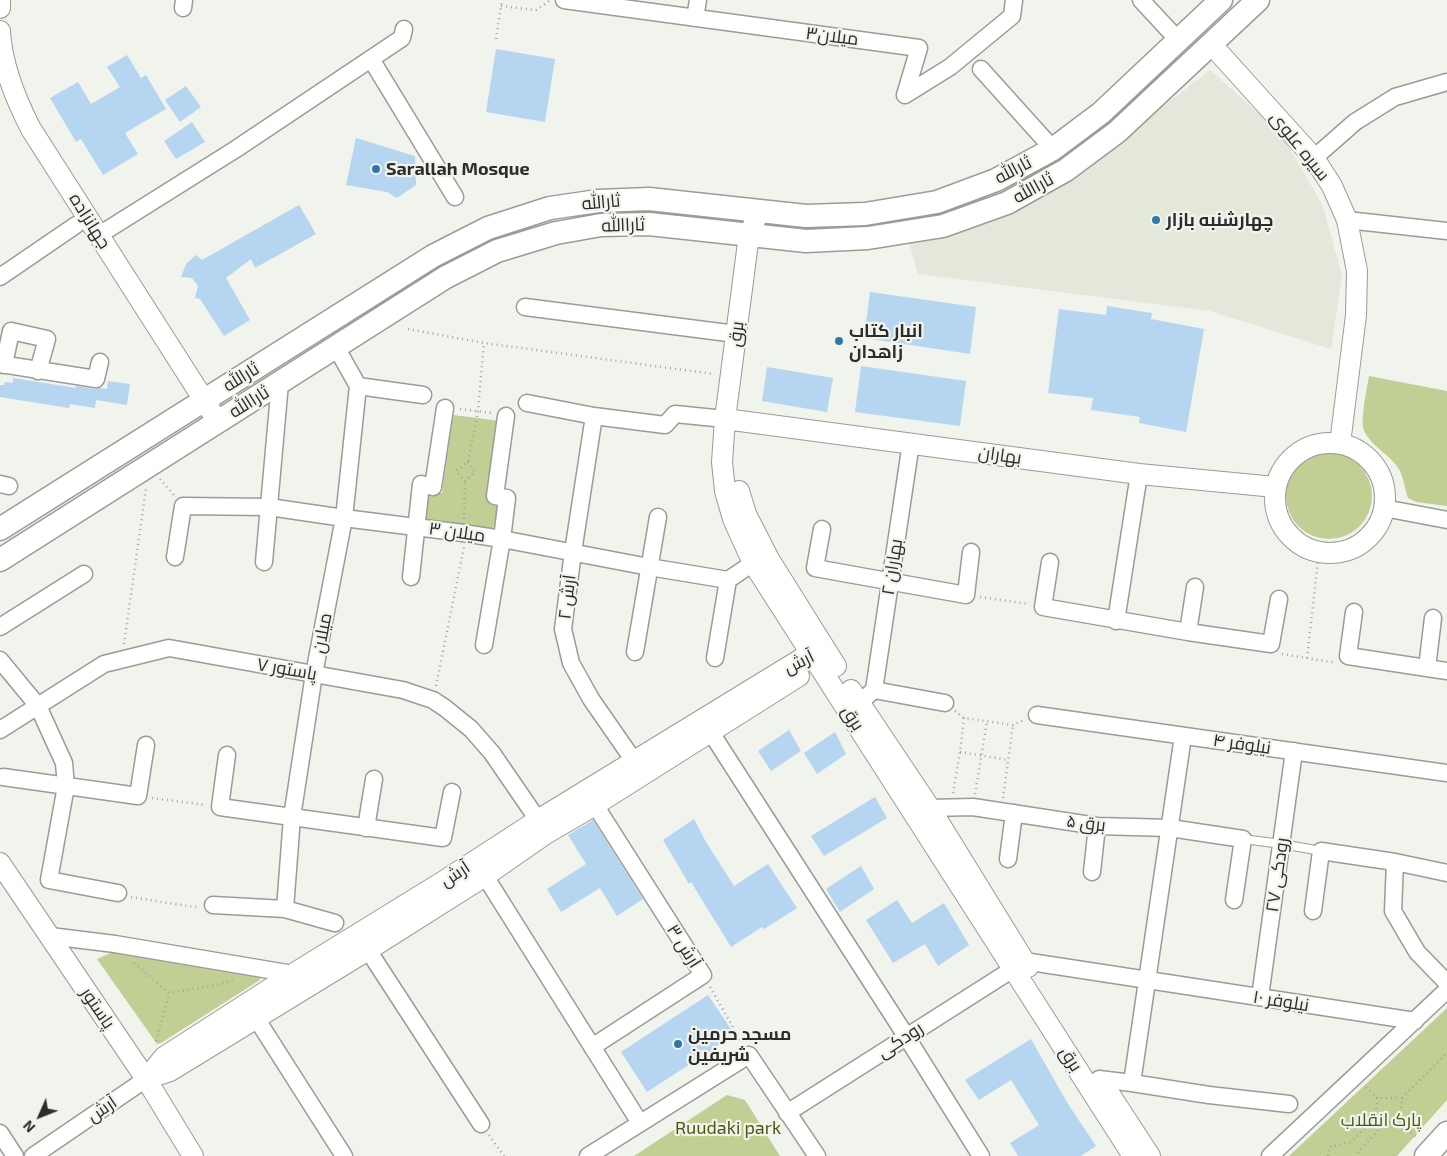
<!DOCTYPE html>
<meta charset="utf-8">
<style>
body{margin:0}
#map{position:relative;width:1447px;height:1156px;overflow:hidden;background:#f1f3ed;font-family:"Exo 2",sans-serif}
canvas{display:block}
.north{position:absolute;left:15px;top:1091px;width:50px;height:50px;-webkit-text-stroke:4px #f1f3ed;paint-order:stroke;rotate:226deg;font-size:14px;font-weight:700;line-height:20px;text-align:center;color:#2c2c2a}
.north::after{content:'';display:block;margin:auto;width:18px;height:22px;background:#2c2c2a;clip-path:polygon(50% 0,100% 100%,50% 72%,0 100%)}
</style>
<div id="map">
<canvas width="1447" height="1156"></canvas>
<div class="north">N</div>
</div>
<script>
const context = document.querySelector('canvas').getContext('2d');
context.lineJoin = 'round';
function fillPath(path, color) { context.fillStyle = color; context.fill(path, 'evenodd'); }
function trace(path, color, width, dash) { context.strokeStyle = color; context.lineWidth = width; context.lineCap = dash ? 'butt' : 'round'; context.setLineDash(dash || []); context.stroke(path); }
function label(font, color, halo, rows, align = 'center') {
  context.font = font + ' "Exo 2",Cairo,sans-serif'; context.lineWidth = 4.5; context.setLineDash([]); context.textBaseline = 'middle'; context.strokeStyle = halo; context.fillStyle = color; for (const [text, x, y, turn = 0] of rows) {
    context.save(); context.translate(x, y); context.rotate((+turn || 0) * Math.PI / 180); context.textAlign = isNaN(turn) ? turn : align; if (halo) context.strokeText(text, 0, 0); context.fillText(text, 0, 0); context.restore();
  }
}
const built = new Path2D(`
 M1210,70L1280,132L1323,206L1342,276L1331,349L1210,311L918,274L909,242L952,235L1059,187Z`);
const green = new Path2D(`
 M1369,376L1447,391V506L1416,502L1408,498C1404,487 1404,475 1396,465C1387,453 1366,442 1363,427C1361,418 1367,387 1369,376Z
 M453,415L501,421L487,501L498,504L493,531L423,520L426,492L442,493Z
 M1286 496a43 43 0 1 1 86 0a43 43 0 1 1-86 0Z
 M122,948L261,973L260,980L161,1043L157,1044L97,959Z
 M1447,1008V1100L1397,1156H1289Z
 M727,1095L745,1100L780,1156H634Z`);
const building = new Path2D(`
 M496,49L555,59L545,122L486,112Z
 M127,55L141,78L146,75L166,109L125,133L138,154L103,175L81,139L76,142L50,98L78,82L91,104L120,87L107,67Z
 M186,86L201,107L180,122L165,100Z
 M192,122L205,142L176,159L164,141Z
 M356,138L415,156L416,185L397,198L387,192L346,185Z
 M299,205L316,234L255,268L251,259L226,278L250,320L224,336L200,299L195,298L198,286L192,278L181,277L186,264L196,255L202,260Z
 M870,292L976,307L970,354L864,338Z
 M1107,306L1152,313L1151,319L1204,329L1186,432L1139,423L1140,417L1091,410L1093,398L1048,393L1059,309L1106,315Z
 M861,366L966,381L960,426L855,412Z
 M767,367L833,378L827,412L762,401Z
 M13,378L76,388V386L94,389L100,388L107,389L108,381L130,384L127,405L96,400L95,408L70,404L69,408L0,397V385H4L5,382L13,383Z
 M789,730L801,751L771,771L758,751Z
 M835,732L846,754L817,774L804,753Z
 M875,797L887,818L824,856L811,836Z
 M694,819L706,842L734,886L768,864L797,908L764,929L762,927L731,947L691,882L689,884L663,840Z
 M593,820L643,899L617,916L600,888L561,912L547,889L586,864L568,835Z
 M861,866L874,889L840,912L826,889Z
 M897,900L912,923L944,903L969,945L938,966L925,944L893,963L866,920Z
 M708,995L735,1035L647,1092L621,1052Z
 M1031,1039L1068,1104L1096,1146L1081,1156H1018L1010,1143L1039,1125L1011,1080L979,1100L965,1080Z`);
const path = new Path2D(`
 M501,6L536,10L549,1
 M496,39L502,0
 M408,329L484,343L714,374
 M460,409L492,413
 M468,462L475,472L465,481L456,471L468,462L478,411L484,343
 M160,479L174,495
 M464,519L465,482
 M980,597L1029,604
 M124,644L146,488
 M1282,654L1336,663
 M1307,658L1319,552
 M436,686L464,547
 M955,711L964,718L1013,725L1024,720
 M960,752L1008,760
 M953,793L960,752L964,718
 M975,794L987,721
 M152,798L206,805
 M1003,798L1013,725
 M131,897L194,907L200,906
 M134,963L169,993L216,985L234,980
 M710,987L742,1043
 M156,1041L169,994
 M1366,1087L1377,1098
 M1402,1098L1447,1053
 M1400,1122L1417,1138
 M489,1135L504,1156
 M1328,1156L1329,1147L1351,1142L1376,1117L1377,1098H1402L1400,1122H1386L1358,1152L1357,1156`);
const service = new Path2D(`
 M1243,839L1282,844L1321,851`);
const minor = new Path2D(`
 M564,0L919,48L905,95
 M1141,0L1179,41
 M183,8L184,0
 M695,18L698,0
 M371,59L455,197
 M981,69L1053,149
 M905,95L950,67L1012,16L1014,0
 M1314,158L1355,122L1395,97L1447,82
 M1347,220L1447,231
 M99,235L236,149L402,38L404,29
 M0,277L76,225
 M525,307L736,334
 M336,347L358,386
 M0,364L96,379L100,362
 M4,365L11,331L47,339L38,371
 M358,386L423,395
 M527,403L594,416L665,425L675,414L725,419
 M594,416L573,552L563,629L571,663L591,699L634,761
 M0,484L9,486
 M1384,508L1447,520
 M822,529L815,568L966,595L971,552
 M175,557L183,506L269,507L344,518L463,533L502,539L649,567L728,580
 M264,562L280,383
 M1050,562L1043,607L1188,632L1271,644L1279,599
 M411,577L421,484L433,487L445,408
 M1354,612L1348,656L1447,671
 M1116,621L1139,474
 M0,627L84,574
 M1188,632L1195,587
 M484,645L502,539L507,498L495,496L506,416
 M635,652L658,517
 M715,658L728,580L753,563
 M0,660L38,706L64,763L66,786L49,880L118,893
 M1427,668L1433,618
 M874,690L911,443
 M866,697L874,690L945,703
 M1037,715L1447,773
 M0,730L104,664L169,648L403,690L433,700L445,708L471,729L492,753L538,820
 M710,731L906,1036L981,1156
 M1183,736L1132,1083L1209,1095L1289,1104
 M227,755L220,807L443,838L452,792
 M3,777L138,796L146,745
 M930,808L973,807L1097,826L1170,828L1243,839L1234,900
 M366,828L374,779
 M1008,859L1014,813
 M1395,862L1393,911L1417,952L1447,983
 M1092,872L1097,826
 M485,876L640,1123
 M213,905L285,909L335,923
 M285,909L292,817L314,674L344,518L358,386
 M1313,911L1321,851L1395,862L1447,873
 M50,936L115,944L293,974
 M368,950L481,1124
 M1024,961L1415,1021
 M1260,997L1294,751
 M256,1018L344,1156
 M592,1047L703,975L595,805
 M1099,1079L1132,1083
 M787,1113L1013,969
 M0,1133L15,1156
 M33,1156L146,1079
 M588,1156L749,1055L817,1156
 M1270,1156L1447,990`);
const tertiary = new Path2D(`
 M0,8V0
 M0,31C2,66 15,98 31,129L218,422
 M1211,44L1314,158L1332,186L1347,220L1357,271L1356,315L1340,444
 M759,211L749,235L725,419L722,462L725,491L733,519L753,563L1133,1156
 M725,419L1139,474L1275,487
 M1275 498a55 55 0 1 1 110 0a55 55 0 1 1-110 0Z
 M739,491L746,514L769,559L836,666
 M851,690L930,808L1028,967
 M0,863L146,1079L193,1156
 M146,1079L164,1057L293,974L447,879L538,820L811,653L825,651
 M146,1079L170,1071L368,950L485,876L547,833L595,805L799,676
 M1103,1084L1150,1156`);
const secondary = new Path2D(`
 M0,529L433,256L488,228L550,208L598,201L649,199L806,216L865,214L937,202L996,180L1053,149L1101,113L1221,0
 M0,560L446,277L497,251L556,233L601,225L649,224L806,241L868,238L943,226L1007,203L1066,170L1117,132L1258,0
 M1426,1156L1447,1133`);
const markers = [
 [376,169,5,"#3078ac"],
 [1156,220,5,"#3078ac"],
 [839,341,5,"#3078ac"],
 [678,1044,5,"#3078ac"]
];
const streetNames = [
 ["میلان۳",832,36,7],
 ["سیره علوی",1300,146,51],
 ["ثارالله",1013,170,-28],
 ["ثاراالله",1033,188,-29],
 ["ثارالله",601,202,-5],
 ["جهانزاده",90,221,58],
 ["ثاراالله",623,225,-2],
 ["برق",736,334,-83],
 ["ثارالله",241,377,-32],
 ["ثاراالله",249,402,-32],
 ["بهاران",1000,455,8],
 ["میلان ۳",457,532,8],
 ["بهاران ۲",892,567,-81],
 ["آرش ۲",567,597,-83],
 ["میلان",322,633,-79],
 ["آرش",799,662,-26],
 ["پاستور ۷",287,669,10],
 ["برق",853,718,57],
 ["نیلوفر ۴",1242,744,8],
 ["برق ۵",1086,823,7],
 ["آرش",455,874,-33],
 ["رودکی ۲۷",1277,875,-82],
 ["آرش ۳",684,946,58],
 ["نیلوفر ۱۰",1281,1001,9],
 ["پاستور",98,1008,56],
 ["رودکی",900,1040,-33],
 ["برق",1071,1059,57],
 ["آرش",102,1109,-34]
];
const poiNames = [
 ["Sarallah Mosque",386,169],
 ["چهارشنبه بازار",1166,220],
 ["انبار کتاب",849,331],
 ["زاهدان",849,352],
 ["مسجد حرمین",688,1034],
 ["شریفین",688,1055]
];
const parkNames = [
 ["پارک انقلاب",1381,1120],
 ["Ruudaki park",728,1128]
];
fillPath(built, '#e4e8da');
fillPath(green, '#c1cf95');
fillPath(building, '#b5d5f0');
trace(service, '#9a9c96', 10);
trace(minor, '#9a9c96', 19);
trace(tertiary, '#9a9c96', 22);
trace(secondary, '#9a9c96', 25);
trace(path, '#a3a4a0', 2.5, [1, 4]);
trace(service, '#fff', 8);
trace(minor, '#fff', 16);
trace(tertiary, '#fff', 20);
trace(secondary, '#fff', 22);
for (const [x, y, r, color] of markers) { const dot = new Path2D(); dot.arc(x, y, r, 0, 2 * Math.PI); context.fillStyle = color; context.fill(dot); trace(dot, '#f1f3ed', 2); }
label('18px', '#2c2c2a', '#f1f3ed', streetNames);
label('bold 18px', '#2c2c2a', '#f1f3ed', poiNames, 'left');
label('18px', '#4b570e', '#f1f3ed', parkNames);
</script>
